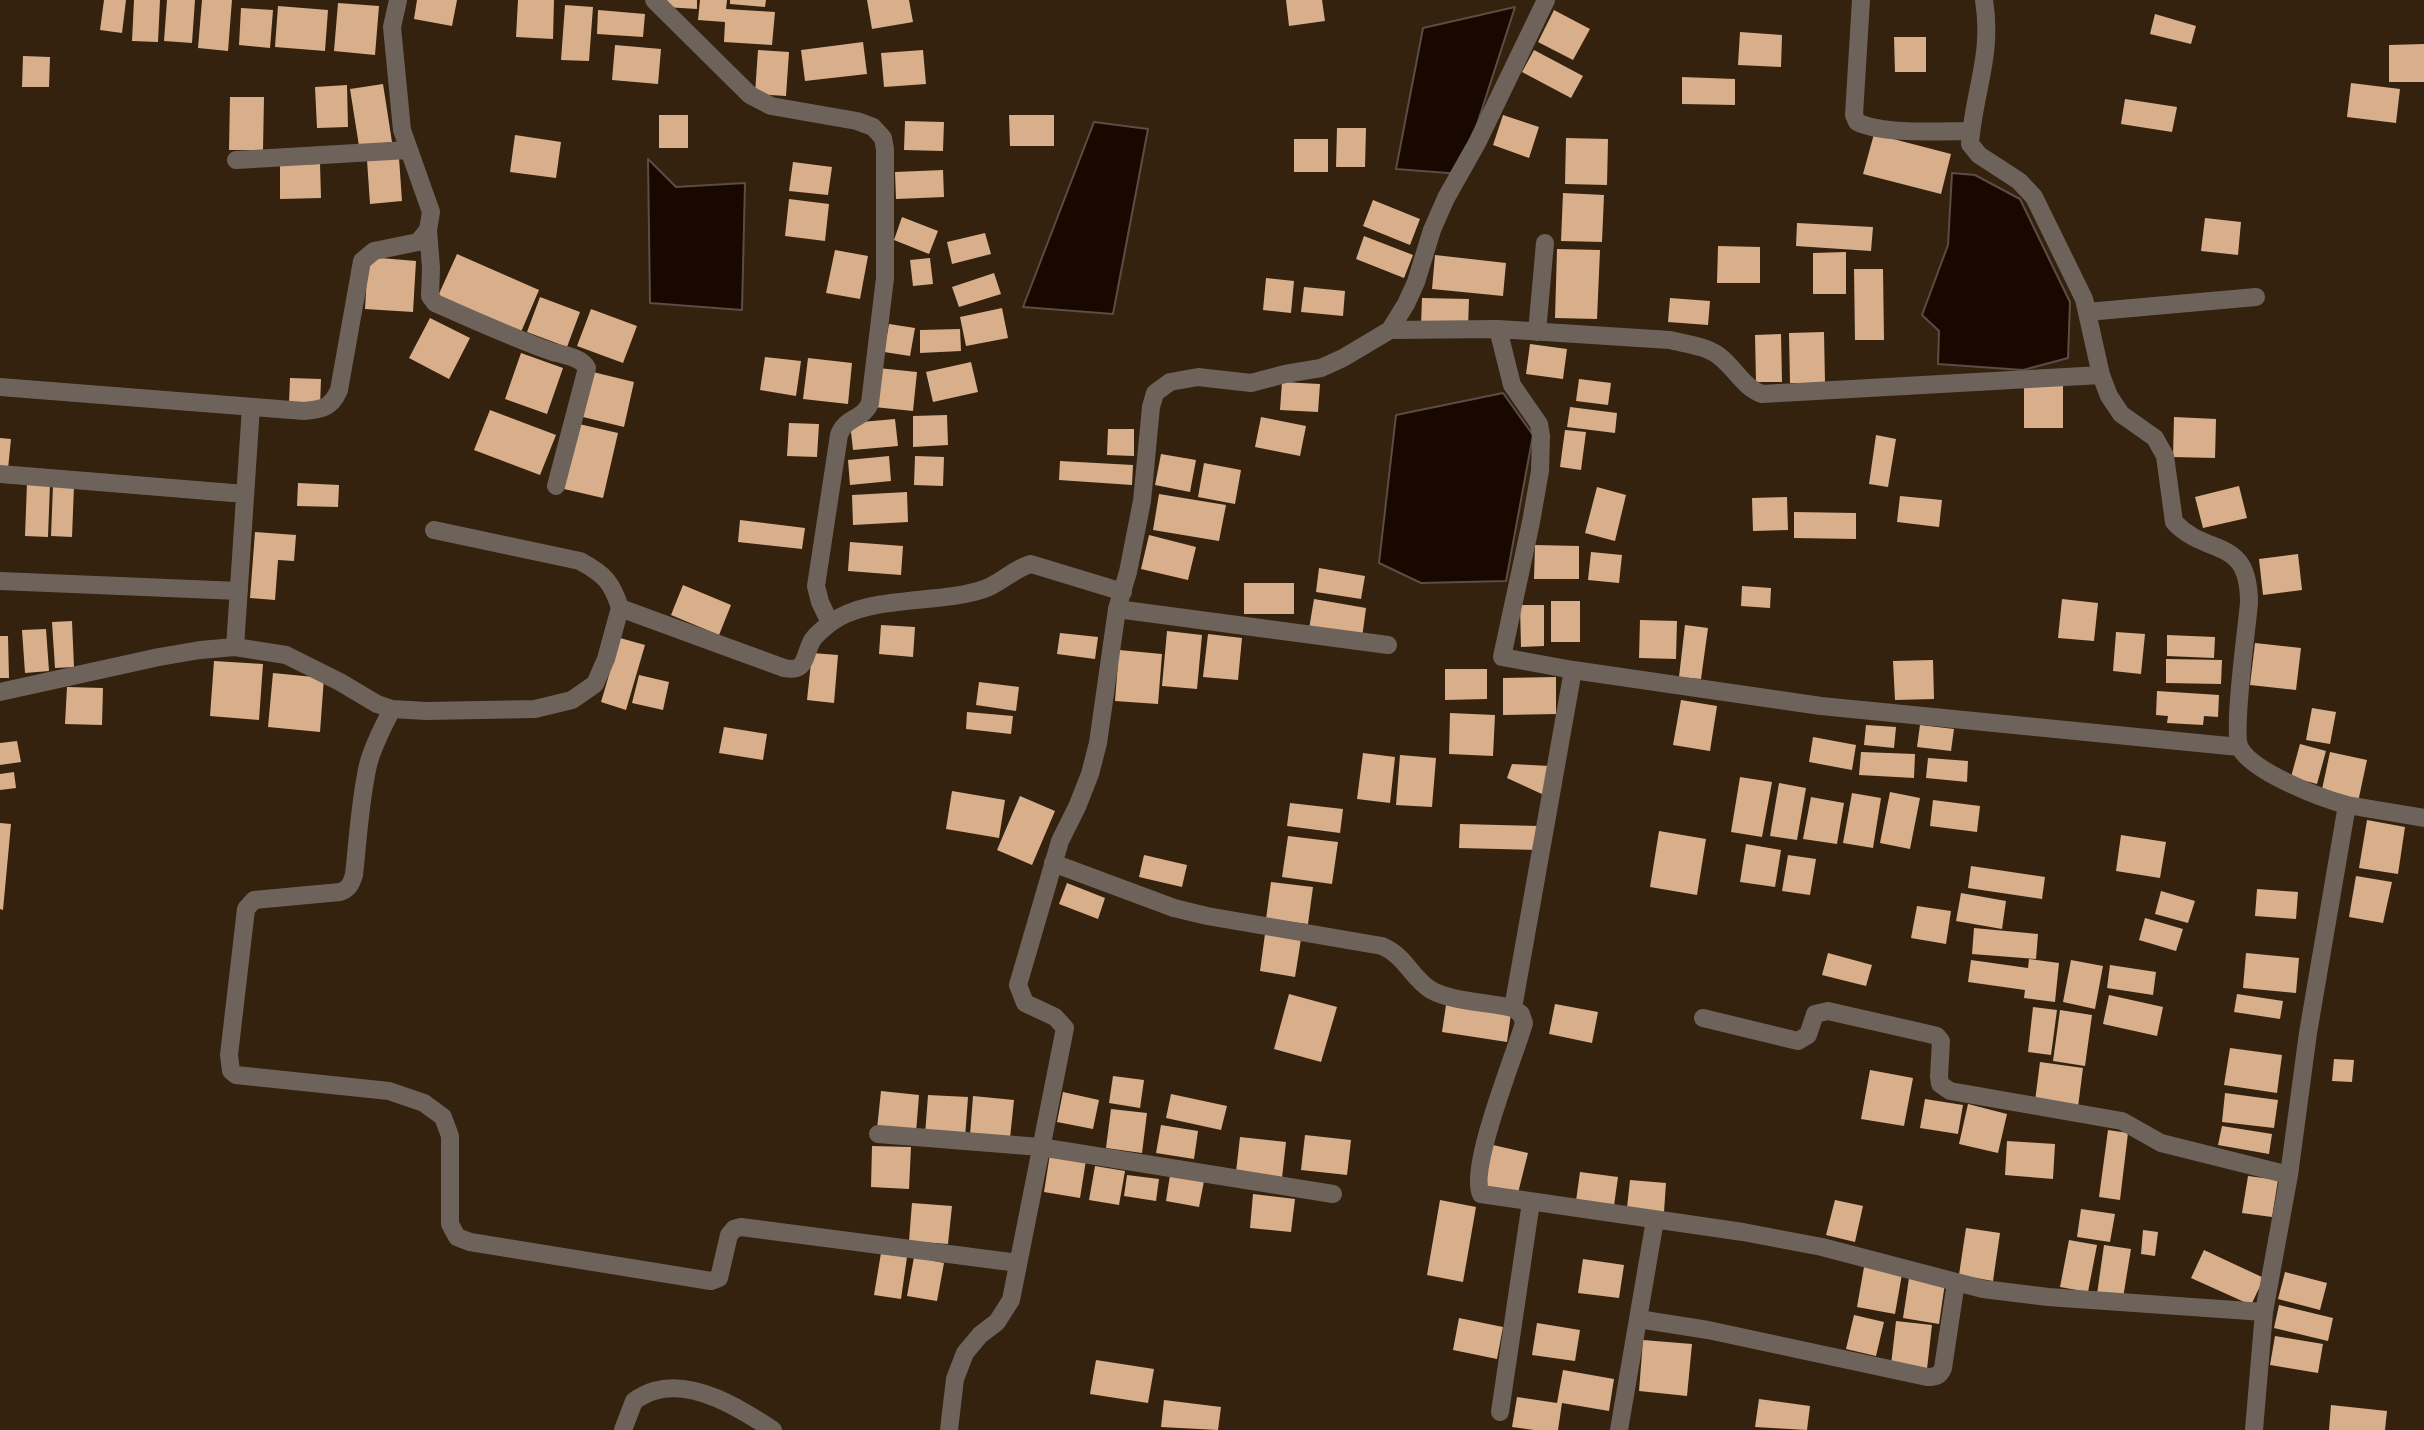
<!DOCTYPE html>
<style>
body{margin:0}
canvas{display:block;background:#34210e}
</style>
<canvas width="2424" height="1430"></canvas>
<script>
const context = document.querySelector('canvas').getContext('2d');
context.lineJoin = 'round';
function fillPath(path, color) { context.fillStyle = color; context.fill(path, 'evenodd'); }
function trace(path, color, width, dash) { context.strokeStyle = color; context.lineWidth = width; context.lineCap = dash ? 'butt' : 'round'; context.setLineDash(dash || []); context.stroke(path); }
const water = new Path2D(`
 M1515,7L1461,174L1396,169L1423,28Z
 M1094,122L1148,129L1113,314L1023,307Z
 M648,159L676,187L745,183L742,310L650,303Z
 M1952,173L1975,175L2020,199L2070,302L2068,358L2023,370L1938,364L1939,331L1922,315L1948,245Z
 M1503,393L1533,435L1506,581L1421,583L1379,563L1396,415Z`);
const building = new Path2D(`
 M104,0H126L122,33L100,30Z
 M134,0H160L158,42L132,41Z
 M167,0H195L192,43L164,41Z
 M202,0H232L228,51L198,48Z
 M417,0H457L452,26L414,19Z
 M518,0H554L553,39L516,37Z
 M665,0H697V9L665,7Z
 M700,0H727L726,9L775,12L772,45L724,42L725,22L698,20Z
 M730,0H766L765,7L730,4Z
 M867,0H909L913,22L872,29Z
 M1286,0H1322L1325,21L1289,26Z
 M338,3L379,6L375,55L334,51Z
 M565,5L593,7L589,61L561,60Z
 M278,6L328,10L325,51L275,47Z
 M241,8L273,10L270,48L239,45Z
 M598,10L645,14L643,37L597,34Z
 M1554,10L1590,29L1573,60L1538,42Z
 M2155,14L2196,26L2191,44L2150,34Z
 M1740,32L1782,35L1781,67L1738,65Z
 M1894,37H1926V72H1895Z
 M863,42L867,74L805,81L801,50Z
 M2424,44V82H2389V45Z
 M615,45L661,49L658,84L612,80Z
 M758,50L789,52L786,96L755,94Z
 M923,50L926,84L884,87L881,53Z
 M1534,50L1583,76L1571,98L1522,72Z
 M23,56L50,57L49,87H22Z
 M1682,77L1735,79V105L1682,104Z
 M2351,83L2400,89L2396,123L2347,117Z
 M383,84L392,142L359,146L350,89Z
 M347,85L348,127L317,128L315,87Z
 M230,97H264L263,150H229Z
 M2125,99L2177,107L2172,132L2121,124Z
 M659,115H688V148H659Z
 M1009,115H1054V146H1010Z
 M1503,115L1539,127L1529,158L1493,145Z
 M905,121L944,122L943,151L904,150Z
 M1337,128H1366L1365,167H1336Z
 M1874,134L1951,154L1941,194L1863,174Z
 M515,135L561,142L556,178L510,172Z
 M1566,138L1608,139L1607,185L1565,184Z
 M1294,139H1328V172H1294Z
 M399,158L402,201L370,204L367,160Z
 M793,162L832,167L828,195L789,191Z
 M320,164L321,198L280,199V165Z
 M943,170L944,197L896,199L895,172Z
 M1563,193L1604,195L1602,242L1561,241Z
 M789,199L829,204L825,241L785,236Z
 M1373,200L1420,219L1410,245L1363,226Z
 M902,217L938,231L929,254L894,240Z
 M2205,218L2241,222L2238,255L2201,251Z
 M1797,223L1873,227L1871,251L1796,246Z
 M985,233L991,254L952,264L947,242Z
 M1364,236L1413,255L1404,278L1356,259Z
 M1718,246L1760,247V283H1717Z
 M1557,249L1600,250L1597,319L1555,318Z
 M835,250L868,256L860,299L826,293Z
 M1846,252V294H1813V253Z
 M457,254L539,290L521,332L438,296Z
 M1435,255L1506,263L1503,296L1432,289Z
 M368,257L416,261L413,312L365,309Z
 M930,258L933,284L913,286L910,260Z
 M1854,269H1883L1884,340H1855Z
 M994,273L1001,294L959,307L952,287Z
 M1266,278L1294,281L1291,313L1263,310Z
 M1304,287L1345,291L1343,316L1301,312Z
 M540,297L580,312L567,347L527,332Z
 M1422,298L1469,299L1468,328L1421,326Z
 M1670,298L1710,301L1708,325L1668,322Z
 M1002,308L1008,338L966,346L960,317Z
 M591,309L637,326L623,363L577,346Z
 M430,318L470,338L449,379L409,358Z
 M889,324L915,328L910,356L884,352Z
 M960,329L961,351L920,353V330Z
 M1824,332L1825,383H1790L1789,333Z
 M1781,334L1782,382H1756L1755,335Z
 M1530,344L1567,349L1563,379L1526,374Z
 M521,353L563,368L547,414L505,399Z
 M765,357L801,361L796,396L760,390Z
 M808,358L852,363L848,404L803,399Z
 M971,362L978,392L933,402L926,372Z
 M878,368L917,372L913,411L874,407Z
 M593,372L634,382L624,427L583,417Z
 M290,378L321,379L320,406L289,404Z
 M1579,379L1611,383L1608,405L1576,401Z
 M1282,382L1320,384L1318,412L1280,410Z
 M2024,385H2063V428H2024Z
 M1570,407L1617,413L1615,433L1567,427Z
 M490,410L556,435L540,475L474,450Z
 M947,415L948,445L913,447V416Z
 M1261,417L1306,426L1300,456L1255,447Z
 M2174,417L2216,419L2215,458L2173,457Z
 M895,419L898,446L853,450L850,423Z
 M789,423L819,424L817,457L787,456Z
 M579,424L618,433L603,498L564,489Z
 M1108,429H1134V456L1107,455Z
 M1565,430L1586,432L1581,470L1560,467Z
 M1876,435L1896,439L1888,487L1869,484Z
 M0,438L11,439L8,469L0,468Z
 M1161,454L1196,460L1190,492L1155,485Z
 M889,456L891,481L850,485L848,460Z
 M915,456L944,457L943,486L914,485Z
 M1060,461L1133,465L1132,485L1059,480Z
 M1204,463L1241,470L1235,504L1198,497Z
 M27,483L50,484L48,537L25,536Z
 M298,483L339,485L338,507L297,506Z
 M53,485L74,486L72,537L51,536Z
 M2239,486L2247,518L2203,528L2195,497Z
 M1597,487L1626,495L1615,541L1585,533Z
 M907,492L908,522L853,525L852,495Z
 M1159,494L1226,505L1219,541L1153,530Z
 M1900,496L1942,500L1939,527L1897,522Z
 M1787,497L1788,530L1753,531L1752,498Z
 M1794,512L1856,513V539L1794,538Z
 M740,520L805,528L802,549L738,542Z
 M255,532L296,535L294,561L278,560L275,600L250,598Z
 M1149,535L1196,547L1188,580L1141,569Z
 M850,542L903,546L901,575L848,571Z
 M1535,545L1579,546V579H1534Z
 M1591,552L1622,555L1619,583L1588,580Z
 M2298,554L2302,590L2263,595L2259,559Z
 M1319,568L1365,576L1361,599L1316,592Z
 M1244,583H1294V614H1244Z
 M683,585L731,605L719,635L671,615Z
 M1742,586L1771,588L1770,608L1741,606Z
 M1314,599L1366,608L1362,638L1309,629Z
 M2062,599L2098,603L2094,641L2058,638Z
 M1551,601H1580V642H1551Z
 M1520,605H1544V646L1521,647Z
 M1640,620L1677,621L1676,659L1639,658Z
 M72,621L74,667L55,668L52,622Z
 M881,625L915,627L913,657L879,654Z
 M1685,625L1708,628L1701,679L1679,677Z
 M46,629L49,671L25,673L22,630Z
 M1167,631L1202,635L1197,689L1162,686Z
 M2116,632L2145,634L2141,674L2113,671Z
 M1060,633L1098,637L1095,659L1057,654Z
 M1208,634L1242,638L1238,680L1203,677Z
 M2167,635L2215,637L2214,658L2167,656Z
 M0,636H8L9,678H0Z
 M620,638L645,645L626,710L601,702Z
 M2255,643L2301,648L2296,690L2250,685Z
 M1119,650L1162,654L1158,704L1115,701Z
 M812,653L838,655L834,703L807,700Z
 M2166,659L2222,660L2221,684L2166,683Z
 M1933,660L1934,699L1895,700L1893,661Z
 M214,661L263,664L259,720L210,716Z
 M1445,669H1487V699L1445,700Z
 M273,673L324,678L320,732L268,727Z
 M639,675L669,682L663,710L632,703Z
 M1556,677V714L1503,715V678Z
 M979,682L1019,687L1016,711L976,705Z
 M67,687L103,688L102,725L65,724Z
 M2157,691L2219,695L2218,717L2204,716L2203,725L2167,723L2168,716L2156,715Z
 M1681,700L1717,706L1710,751L1673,745Z
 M2312,708L2336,712L2330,744L2306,740Z
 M967,712L1013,716L1011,734L966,729Z
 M1450,713L1495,715L1493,756L1449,754Z
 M1866,725L1896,727L1894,748L1864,745Z
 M1920,725L1954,729L1951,751L1917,747Z
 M724,727L767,734L763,760L719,753Z
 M1813,737L1856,745L1852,770L1809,762Z
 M17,741L21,762L0,765V743Z
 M2300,744L2326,751L2317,784L2291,777Z
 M1861,752L1915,754L1914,778L1859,775Z
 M2330,752L2367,760L2358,802L2321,794Z
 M1363,753L1395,757L1390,803L1357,799Z
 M1400,755L1436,758L1432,807L1396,805Z
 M1928,758L1968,761L1967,782L1926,778Z
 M1512,764L1550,766L1544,795L1507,778Z
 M14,772L16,788L0,790V774Z
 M1740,777L1772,782L1762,837L1731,832Z
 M1779,783L1806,788L1797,840L1770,836Z
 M952,791L1005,800L999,838L946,829Z
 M1890,792L1920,798L1910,849L1880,843Z
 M1852,793L1881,798L1873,848L1843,843Z
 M1020,796L1055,811L1032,865L997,850Z
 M1811,797L1844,803L1837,844L1803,839Z
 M1933,800L1980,806L1977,832L1930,826Z
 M1290,803L1343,809L1340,833L1287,826Z
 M2367,820L2405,827L2398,874L2359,868Z
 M0,823L11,824L3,910L0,909Z
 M1460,824L1539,826L1538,850L1459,848Z
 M1659,831L1706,839L1697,895L1650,887Z
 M2121,835L2166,842L2160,878L2116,871Z
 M1288,836L1338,842L1332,884L1282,877Z
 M1746,844L1781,850L1775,887L1740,882Z
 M1144,855L1187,865L1182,887L1139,877Z
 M1788,855L1816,859L1810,895L1782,891Z
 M1971,866L2045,877L2042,899L1968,888Z
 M2356,876L2392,882L2383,923L2349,917Z
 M1271,882L1313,887L1308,924L1266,919Z
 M1067,883L1105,898L1098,919L1059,904Z
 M2257,889L2298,892L2296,919L2255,916Z
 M2161,891L2195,901L2188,923L2155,914Z
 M1961,893L2006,901L2002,929L1956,921Z
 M1917,906L1951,911L1946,944L1911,938Z
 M2145,918L2183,929L2176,951L2139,940Z
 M1974,928L2038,934L2036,959L1972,954Z
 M1265,934L1301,939L1295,977L1260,971Z
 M1828,953L1872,965L1866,986L1822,975Z
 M2246,953L2299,958L2296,993L2243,988Z
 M2029,959L2059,963L2055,1002L2024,998L2025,990L1968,982L1971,960L2028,968Z
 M2071,960L2103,966L2095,1009L2063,1002Z
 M2110,965L2156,972L2153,995L2107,988Z
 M1289,994L1337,1007L1321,1062L1274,1049Z
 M2237,994L2283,1001L2280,1019L2234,1012Z
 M2109,995L2163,1007L2157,1036L2103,1024Z
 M1555,1004L1598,1012L1592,1043L1549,1034Z
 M1446,1005L1511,1014L1507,1042L1442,1032Z
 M2033,1007L2057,1010L2051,1055L2028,1052Z
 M2060,1010L2092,1015L2085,1066L2053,1061Z
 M2230,1048L2282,1055L2277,1093L2224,1085Z
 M2334,1059L2354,1060L2352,1082L2332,1081Z
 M2040,1062L2083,1068L2078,1107L2035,1101Z
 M1870,1070L1913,1078L1904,1126L1861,1119Z
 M1113,1076L1144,1080L1140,1108L1109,1103Z
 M881,1091L919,1095L916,1133L877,1129Z
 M1063,1092L1099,1100L1093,1129L1057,1122Z
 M2225,1093L2278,1100L2274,1128L2222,1122Z
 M1171,1094L1227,1106L1221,1130L1166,1118Z
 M928,1095L968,1097L965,1138L925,1135Z
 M973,1096L1014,1100L1010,1138L970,1135Z
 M1925,1099L1963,1105L1958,1134L1920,1128Z
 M1968,1104L2007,1114L1998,1153L1959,1144Z
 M1111,1109L1147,1113L1142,1153L1106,1148Z
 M1161,1125L1198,1131L1194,1159L1156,1153Z
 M2222,1126L2272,1134L2269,1154L2218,1145Z
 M2108,1130L2128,1133L2120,1200L2099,1197Z
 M1305,1135L1351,1140L1347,1175L1301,1170Z
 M1240,1137L1286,1142L1282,1178L1236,1172Z
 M2007,1141L2055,1144L2053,1179L2005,1175Z
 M1493,1145L1528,1153L1518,1193L1483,1185Z
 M872,1146L911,1147L909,1189L871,1187Z
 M1050,1154L1086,1160L1080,1198L1044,1192Z
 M1095,1166L1125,1171L1119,1205L1089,1200Z
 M1580,1172L1618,1177L1614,1206L1576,1201Z
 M1127,1175L1159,1179L1156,1201L1124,1196Z
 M1170,1175L1204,1181L1199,1207L1166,1201Z
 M2248,1176L2278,1180L2272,1217L2242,1213Z
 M1630,1180L1666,1183L1664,1212L1627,1208Z
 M1253,1194L1295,1199L1291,1232L1250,1228Z
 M1440,1200L1476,1207L1463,1282L1427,1275Z
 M1835,1200L1863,1206L1855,1242L1826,1235Z
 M912,1203L952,1206L948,1244L909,1241Z
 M2081,1209L2115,1214L2110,1242L2077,1237Z
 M1966,1228L2000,1233L1993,1281L1959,1275Z
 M2143,1230L2158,1232L2155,1256L2141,1254Z
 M2069,1240L2097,1245L2088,1292L2060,1287Z
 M2104,1245L2131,1249L2123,1298L2097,1294Z
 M2204,1250L2264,1278L2251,1305L2191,1278Z
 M881,1253L907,1257L901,1299L874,1295Z
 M914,1257L944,1263L937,1301L907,1296Z
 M1583,1259L1624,1265L1619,1298L1578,1293Z
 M1864,1267L1902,1274L1895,1314L1857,1307Z
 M2285,1272L2327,1283L2320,1310L2278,1299Z
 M1909,1278L1945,1283L1939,1324L1903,1318Z
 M2279,1305L2333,1318L2328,1341L2274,1328Z
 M1854,1315L1884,1322L1876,1356L1846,1349Z
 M1459,1318L1503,1327L1497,1359L1453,1350Z
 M1896,1321L1932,1325L1927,1369L1891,1365Z
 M1537,1323L1580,1330L1575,1361L1532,1355Z
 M2275,1336L2323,1344L2318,1373L2270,1365Z
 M1643,1340L1692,1344L1687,1396L1639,1391Z
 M1096,1360L1154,1369L1148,1403L1090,1394Z
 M1563,1370L1614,1379L1609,1411L1562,1403L1558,1430H1534L1512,1427L1517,1397L1557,1403Z
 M1759,1399L1810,1406L1807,1430L1755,1427Z
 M1164,1400L1221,1407L1218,1430L1161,1427Z
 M2331,1405L2387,1411L2385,1430H2329Z`);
const minor = new Path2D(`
 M654,0L750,95L771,106L857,121L873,127L883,138L885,149V278L870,403C863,420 845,417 839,435L816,586L820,602L830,623
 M1861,0L1854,115L1857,122C1883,135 1940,131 1971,131
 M1984,0C1993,56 1974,90 1970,144L1979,155L2019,181L2034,197L2084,299L2101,375L2109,396L2121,414L2155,438L2165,456L2174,522C2208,558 2249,535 2249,603C2247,627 2232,733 2240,748C2253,772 2320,798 2347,805L2308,1033L2289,1175L2264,1312L2254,1430
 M236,160L408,150
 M428,230L431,268L430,296L435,303C474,320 513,338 553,352C564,355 581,357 587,368L556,486
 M2087,312L2256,297
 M1498,329L1512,385L1539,424L1541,436L1540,471L1531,522L1502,657L1573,670L1821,706L2239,747
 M1390,330L1498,329L1670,340C1686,344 1706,346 1719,356C1735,368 1743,387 1762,394L2101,375
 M1537,332L1545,243
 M0,387L304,411C323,409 331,408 339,390L362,261L374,251L418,242L428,230L431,212L402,130L392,27L398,0
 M0,474L245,494
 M434,530L580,561C604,574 612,582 620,608
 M0,581L239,591
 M1117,609L1388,645
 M235,647L251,407
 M0,692L159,657L200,650L235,647L286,655L340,682L377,704L392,709L426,711L535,709L572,700L595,684L606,659L620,608L784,668C808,673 803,655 813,639C817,634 824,628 829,624C867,594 939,605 984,589C1001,583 1013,569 1031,564L1123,592
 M392,709C383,727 373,745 368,765C360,801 358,838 354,875C351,884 349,889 340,892L254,900L246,909L229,1055L231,1071L236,1075L389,1091L424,1103L443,1117L450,1136V1224L457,1237L470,1242L711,1281L719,1278L729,1235L734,1229L741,1227L1018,1263
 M2347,805L2424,818
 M1053,863L1174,908L1207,916L1382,946C1406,956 1411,978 1431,990C1452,1002 1489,1002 1513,1008L1521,1014L1524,1023C1515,1055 1468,1169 1481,1194L1743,1232L1822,1247L1983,1289L2048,1297L2264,1312
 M1513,1008L1573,670
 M1703,1018L1798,1041L1808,1035L1815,1014L1828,1011L1929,1034L1937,1036L1941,1041L1939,1076L1940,1084L1950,1091L2122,1121L2161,1143L2289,1175
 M878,1134L1040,1147L1333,1194
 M1638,1319L1708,1330L1927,1377C1935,1377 1940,1376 1943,1368L1956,1282
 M1500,1412L1531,1202
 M623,1430L634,1401C640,1397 647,1393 654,1391C694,1379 741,1409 773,1430
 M949,1430L955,1379L965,1353L980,1335L997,1322L1011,1300L1065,1028L1055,1017L1025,1003L1018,985L1060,841L1077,807L1090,774L1098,743L1117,609L1128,572L1142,501L1151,407L1155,393L1170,382L1198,377L1251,383L1285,374L1321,368L1343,358L1390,330L1406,304L1416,282L1432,230L1446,198L1477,143L1546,0
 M1619,1430L1655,1220`);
fillPath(water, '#190800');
trace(water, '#5c4c44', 2);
fillPath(building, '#d8af8a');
trace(minor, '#6e635a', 18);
</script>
